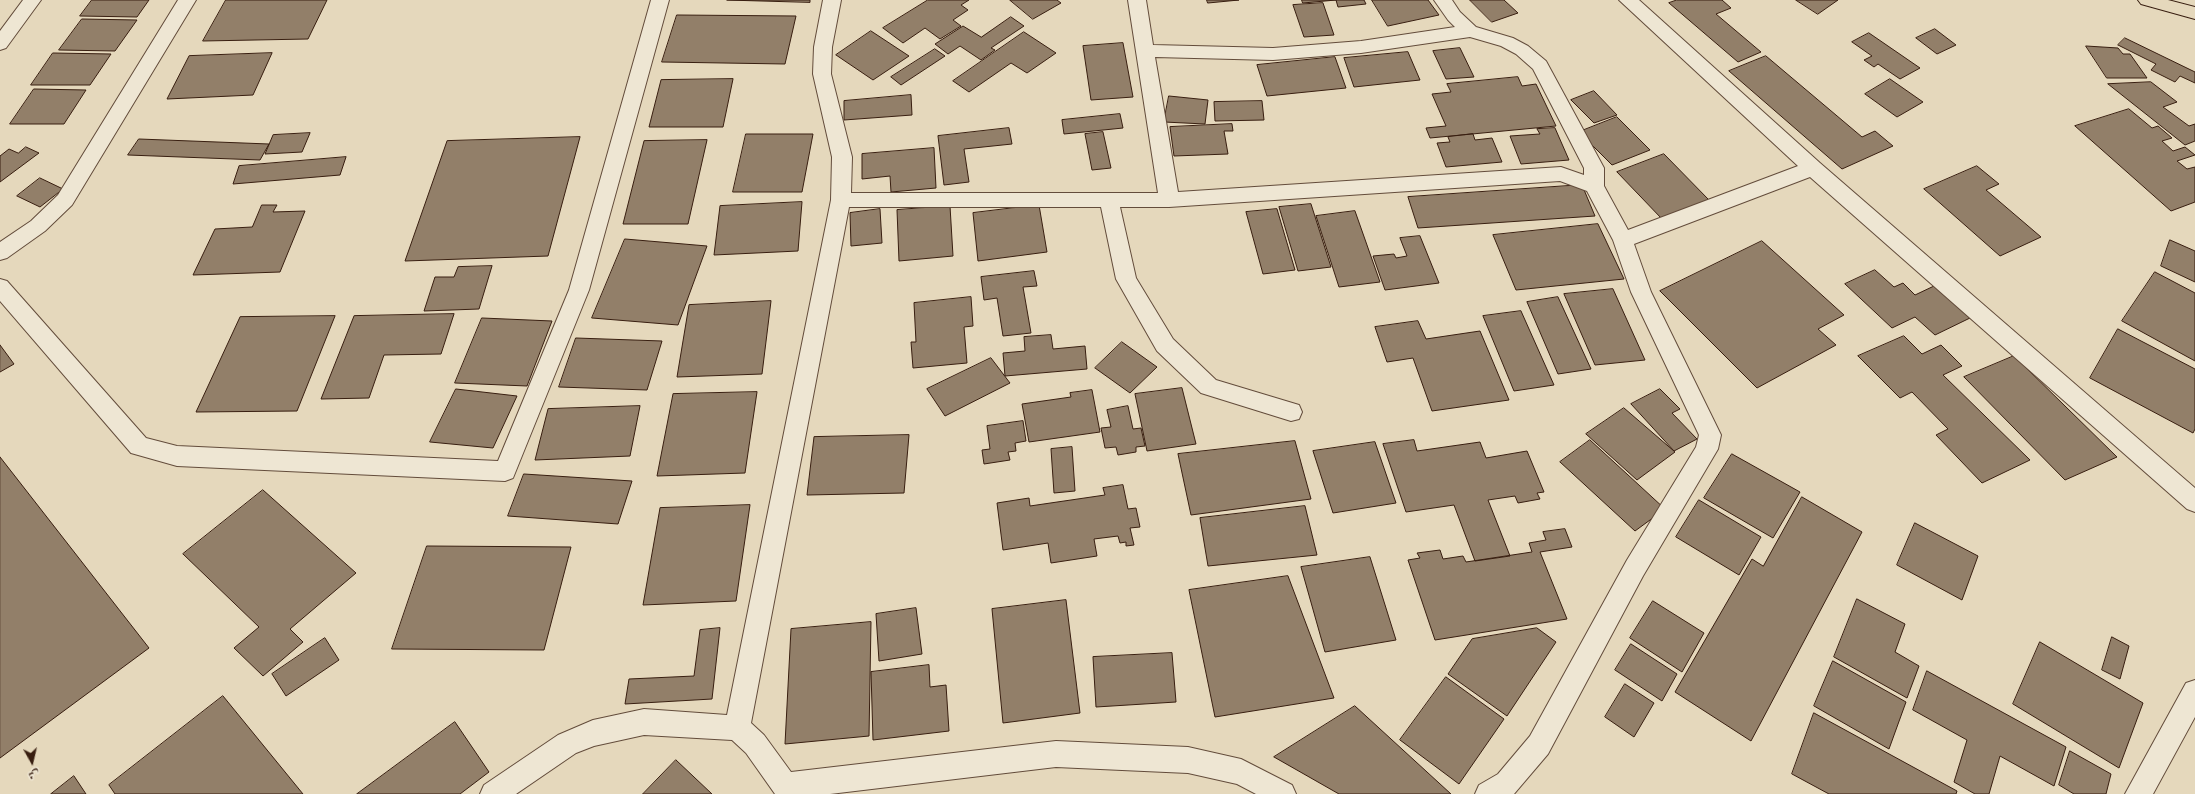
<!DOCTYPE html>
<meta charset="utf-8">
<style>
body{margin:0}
#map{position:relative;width:2195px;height:794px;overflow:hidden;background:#e5d8bc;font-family:"IM FELL English",Amiri,serif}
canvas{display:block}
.north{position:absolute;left:12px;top:742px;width:40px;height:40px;-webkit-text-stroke:3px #eee6d3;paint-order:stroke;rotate:172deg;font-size:11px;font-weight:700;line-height:16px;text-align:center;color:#381e10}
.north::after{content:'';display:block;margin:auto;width:14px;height:18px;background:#381e10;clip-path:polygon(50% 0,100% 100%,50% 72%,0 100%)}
</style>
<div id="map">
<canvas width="2195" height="794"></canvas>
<div class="north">ش</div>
</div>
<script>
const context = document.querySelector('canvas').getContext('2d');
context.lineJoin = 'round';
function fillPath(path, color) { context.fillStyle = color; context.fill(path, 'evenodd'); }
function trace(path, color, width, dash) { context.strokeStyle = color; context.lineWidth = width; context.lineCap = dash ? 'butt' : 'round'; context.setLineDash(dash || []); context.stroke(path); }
const building = new Path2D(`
 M92,0H149L137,17L80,16Z
 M226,0H327L308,39L203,41Z
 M727,0H810V2Z
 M928,0H969L961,5L968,10L953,20L961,26L940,39L925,28L903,43L883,28Z
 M1010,0H1057L1061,3L1033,19Z
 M1207,0H1239L1208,3Z
 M1302,0H1364L1366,4L1338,7L1336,0L1303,3Z
 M1372,0H1428L1439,15L1388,26Z
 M1470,0H1504L1518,13L1492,22Z
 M1677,0H1722L1731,8L1716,14L1761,52L1738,62L1669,3Z
 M1796,0H1838L1818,14Z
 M1323,3L1334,35L1304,37L1293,5Z
 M677,15L796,16L785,64L662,62Z
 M1011,17L1024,26L991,48L995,50L981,60L960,46L948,54L935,44L963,26L981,37Z
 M82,19L137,20L115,51L59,50Z
 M1935,29L1956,45L1937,54L1916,38Z
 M871,31L909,56L873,80L836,55Z
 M1024,32L1056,53L1027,73L1011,63L969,92L953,81Z
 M1869,33L1920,68L1900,79L1878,64L1874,67L1864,60L1872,56L1852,42Z
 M2125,38L2195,72V83L2180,76L2175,82L2151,70L2156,64L2118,45Z
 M1123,43L1133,97L1091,100L1083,46Z
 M2086,46L2118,48L2123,54H2130L2147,78H2107Z
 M1460,48L1474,77L1446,79L1433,51Z
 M935,49L945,56L901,85L891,77Z
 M1408,52L1420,80L1354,87L1344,58Z
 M53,53L111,54L90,85H31Z
 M272,53L253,95L167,99L189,56Z
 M1766,56L1862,137L1875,131L1893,146L1842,169L1729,71Z
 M1335,57L1346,88L1267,96L1257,65Z
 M1518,77L1522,86L1536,84L1556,126L1430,138L1426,128L1446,126L1432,94L1451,92L1447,84Z
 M733,79L723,127H649L661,80Z
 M1890,79L1923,102L1897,117L1865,94Z
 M2151,82L2177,102L2163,107L2189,126L2195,124V141L2185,145L2108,84Z
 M34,89L86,90L64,124H10Z
 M1594,91L1617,115L1594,123L1571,100Z
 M911,95L912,115L844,120V101Z
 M1169,96L1208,100L1205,124L1164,122Z
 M1262,101L1264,120L1215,121L1214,102Z
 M2129,109L2152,128L2158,126L2172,138L2162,141L2173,151L2185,147L2195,155L2177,161L2187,169L2195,167V202L2171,211L2075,126Z
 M1120,114L1123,128L1064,134L1062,120Z
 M1617,117L1650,150L1612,165L1579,132Z
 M1232,124L1233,131H1224L1228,154L1174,156L1170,127Z
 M1009,128L1012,144L964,149L969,182L944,185L938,136Z
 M1555,128L1569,160L1521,164L1510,136L1540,134L1537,129Z
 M1103,132L1111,168L1092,170L1085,134Z
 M310,133L302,152L265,154L273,135Z
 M746,134H813L802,192H733Z
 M1473,134L1475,140L1492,138L1502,162L1446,167L1437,143L1450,142L1448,137Z
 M580,137L548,256L405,261L447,141Z
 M139,139L269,144L260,160L128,155Z
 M707,140L688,224H623L644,141Z
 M26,147L39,153L0,182V156L9,149L18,153Z
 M934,148L936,188L891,192L890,176L862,179V154Z
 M1664,154L1709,200L1662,219L1617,172Z
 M346,157L340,175L233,184L239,166Z
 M1977,166L1999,184L1986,190L2041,237L2000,256L1924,189Z
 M40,178L63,189L40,207L17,196Z
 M1582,185L1595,216L1418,228L1408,197Z
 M802,202L798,251L714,255L720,206Z
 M1311,204L1331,267L1298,271L1279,207Z
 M262,205H277L273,212L305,211L280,272L193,275L215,229L252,227Z
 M1039,205L1047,252L978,261L973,213Z
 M950,206L953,256L899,261L897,210Z
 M880,209L882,243L851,246L850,213Z
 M1277,209L1295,270L1263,274L1246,212Z
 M1355,211L1380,282L1339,287L1316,216Z
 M1598,224L1624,279L1516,290L1493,235Z
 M1420,236L1439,283L1385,290L1373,256L1394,254L1396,258L1407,256L1400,238Z
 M625,239L707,246L678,325L592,318Z
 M2170,240L2195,251V282L2161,266Z
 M1762,241L1844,315L1818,329L1836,345L1757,388L1660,291Z
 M492,266L479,309L424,311L435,277H454L458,267Z
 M1875,270L1894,287L1903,283L1915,295L1934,286L1970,318L1935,335L1915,317L1892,328L1845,284Z
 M1034,271L1037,286L1023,287L1031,333L1003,336L997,298L984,300L981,277Z
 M2155,272L2195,293V361L2122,321Z
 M1613,289L1645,360L1595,365L1564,294Z
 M971,297L973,326L964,327L967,363L913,368L911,342H916L914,303Z
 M1558,297L1591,369L1558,374L1527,302Z
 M771,301L762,374L677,377L689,305Z
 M1521,311L1554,385L1514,391L1483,316Z
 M454,314L441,354L384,355L369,398L321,399L354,316Z
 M335,316L297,411L196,412L240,317Z
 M482,318L552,321L527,386L455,383Z
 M1418,321L1426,339L1480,331L1509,400L1432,411L1413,358L1387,362L1375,327Z
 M2118,329L2195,369V429L2193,433L2090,378Z
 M1051,335L1053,349L1085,346L1087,369L1005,376L1003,353L1025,351L1024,337Z
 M1904,336L1922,354L1941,345L1962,366L1943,375L2030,460L1982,483L1936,435L1948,429L1912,392L1900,398L1858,356Z
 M576,338L662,341L647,390L559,387Z
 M1122,342L1157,367L1130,393L1095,368Z
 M0,345L14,364L0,372Z
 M2014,356L2117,457L2065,480L1964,377Z
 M991,358L1010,383L945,416L927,389Z
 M1182,388L1196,444L1147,451L1135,394Z
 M456,389L517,396L493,448L430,442Z
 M1660,389L1680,409L1672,413L1697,439L1674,451L1631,404Z
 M1092,390L1100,432L1029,442L1022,404L1071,397L1070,393Z
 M757,392L745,473L657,476L673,394Z
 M640,406L630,456L535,460L548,409Z
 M1128,406L1133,429L1141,428L1145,446L1136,447V452L1118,455L1116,447L1105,448L1101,428L1111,427L1107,410Z
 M1624,408L1675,452L1637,480L1586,434Z
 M1023,421L1026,441L1015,443L1016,451L1008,452L1010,460L984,464L982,450L990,449L987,426Z
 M909,435L904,493L807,495L814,437Z
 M1414,440L1417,451L1480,442L1486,458L1527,451L1544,492L1537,493L1540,499L1518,503L1515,496L1488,500L1510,556L1475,561L1454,505L1406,512L1383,444Z
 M1590,440L1665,509L1635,531L1560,462Z
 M1295,441L1311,499L1191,515L1178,454Z
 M1375,442L1396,503L1333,513L1313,451Z
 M1072,447L1075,491L1054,493L1051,449Z
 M1732,454L1800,492L1773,538L1704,498Z
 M0,457L149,648L0,758Z
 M524,474L632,481L618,524L508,516Z
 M1123,485L1128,509L1136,508L1140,527L1130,528L1134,545L1126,546V542L1120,543L1118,536L1094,539L1097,556L1051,563L1048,543L1003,550L997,503L1029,498L1030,506L1105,495L1103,488Z
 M263,490L356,573L290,629L303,642L263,676L234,648L259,627L183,554Z
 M1802,497L1862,532L1751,741L1675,692L1752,559L1763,566Z
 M1699,500L1761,537L1739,575L1676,537Z
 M750,505L736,601L643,605L660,508Z
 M1305,506L1317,555L1208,566L1200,518Z
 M1915,523L1978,556L1962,600L1897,565Z
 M1565,529L1572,547L1540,552L1567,619L1435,640L1408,560L1420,558L1417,553L1440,550L1443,559L1463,556L1466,562L1532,552L1529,543L1546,540L1543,532Z
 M427,546L571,547L544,650L392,649Z
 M1370,557L1396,640L1325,652L1301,567Z
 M1288,576L1334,698L1215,717L1189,590Z
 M1857,599L1905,624L1895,652L1919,666L1907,698L1834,657Z
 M1066,600L1080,713L1003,723L992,609Z
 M1653,601L1704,633L1682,672L1630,638Z
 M916,608L922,654L879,661L876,614Z
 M871,622L869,736L785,744L791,629Z
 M720,628L712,699L625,704L629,679L694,676L700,630Z
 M1537,628L1556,642L1507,716L1448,674L1472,639Z
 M2112,637L2129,646L2120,679L2102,670Z
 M325,638L339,660L286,696L272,674Z
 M2040,642L2143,703L2119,768L2013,704Z
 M1631,644L1677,674L1662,701L1615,670Z
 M1172,653L1176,702L1096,707L1093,657Z
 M1833,661L1906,702L1889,749L1814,706Z
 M929,665L930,687L946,685L949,731L873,740L871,672Z
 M1927,671L2066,747L2054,786L2000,756L1989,794H1975L1954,782L1967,740L1913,710Z
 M1446,677L1504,719L1459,784L1400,740Z
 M1625,684L1654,703L1634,737L1605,717Z
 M223,696L303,794H115L109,785Z
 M1355,706L1451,794H1339L1274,757Z
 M1814,713L1957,791L1956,794H1829L1792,774Z
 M455,722L489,772L460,794H357Z
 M2070,751L2111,774L2106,794H2074L2059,785Z
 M676,760L712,794H643Z
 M74,776L86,794H51Z`);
const minor = new Path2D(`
 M23,0H41L6,48L0,50V31Z
 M178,0H196L72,205L45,231L7,258L0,260V242L31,221L58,195Z
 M651,0H669L589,290L513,478L505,481L177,466L131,453L0,301V279L7,281L146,438L177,446L498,461L569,290Z
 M823,0H841L832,47L831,74L852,157L851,193H1158L1128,0H1146L1153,45L1273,48L1361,41L1455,27L1448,20L1434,0H1452L1460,12L1476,27L1513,38L1528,46L1546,61L1604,168V186L1628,230L1798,166L1619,0H1639L1820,163L2195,488V512L2187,509L1810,177L1634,244L1651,292L1721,435L1718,449L1643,576L1548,754L1514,794H1475L1479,785L1498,774L1530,736L1627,560L1696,447L1699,435L1631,292L1613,240L1587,191L1560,181L1169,207H1120L1136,278L1173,339L1216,380L1299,405L1302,412L1299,419L1291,421L1201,393L1157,351L1116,279L1101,207H849L751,723L764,735L791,772L1056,741L1188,747L1241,759L1292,785L1296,794H1256L1237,784L1188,773L1056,767L830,794H775L746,753L732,740L644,735L594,746L576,753L516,794H480L484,785L558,735L593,720L644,709L727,715L831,200L832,157L813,74L814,47ZM1470,37L1501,46L1516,54L1533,69L1584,168V175L1561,167L1178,192L1155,57L1273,60L1361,53Z
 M2195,680V717L2153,794H2125L2186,683Z`);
const trunk = new Path2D(`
 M2138,0H2168L2195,7V19L2141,4Z`);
fillPath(building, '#927f69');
trace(building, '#381e10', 1);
trace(minor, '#634c3b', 2);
trace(trunk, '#381e10', 2);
fillPath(minor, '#eee6d3');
fillPath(trunk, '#e5d8bc');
</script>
